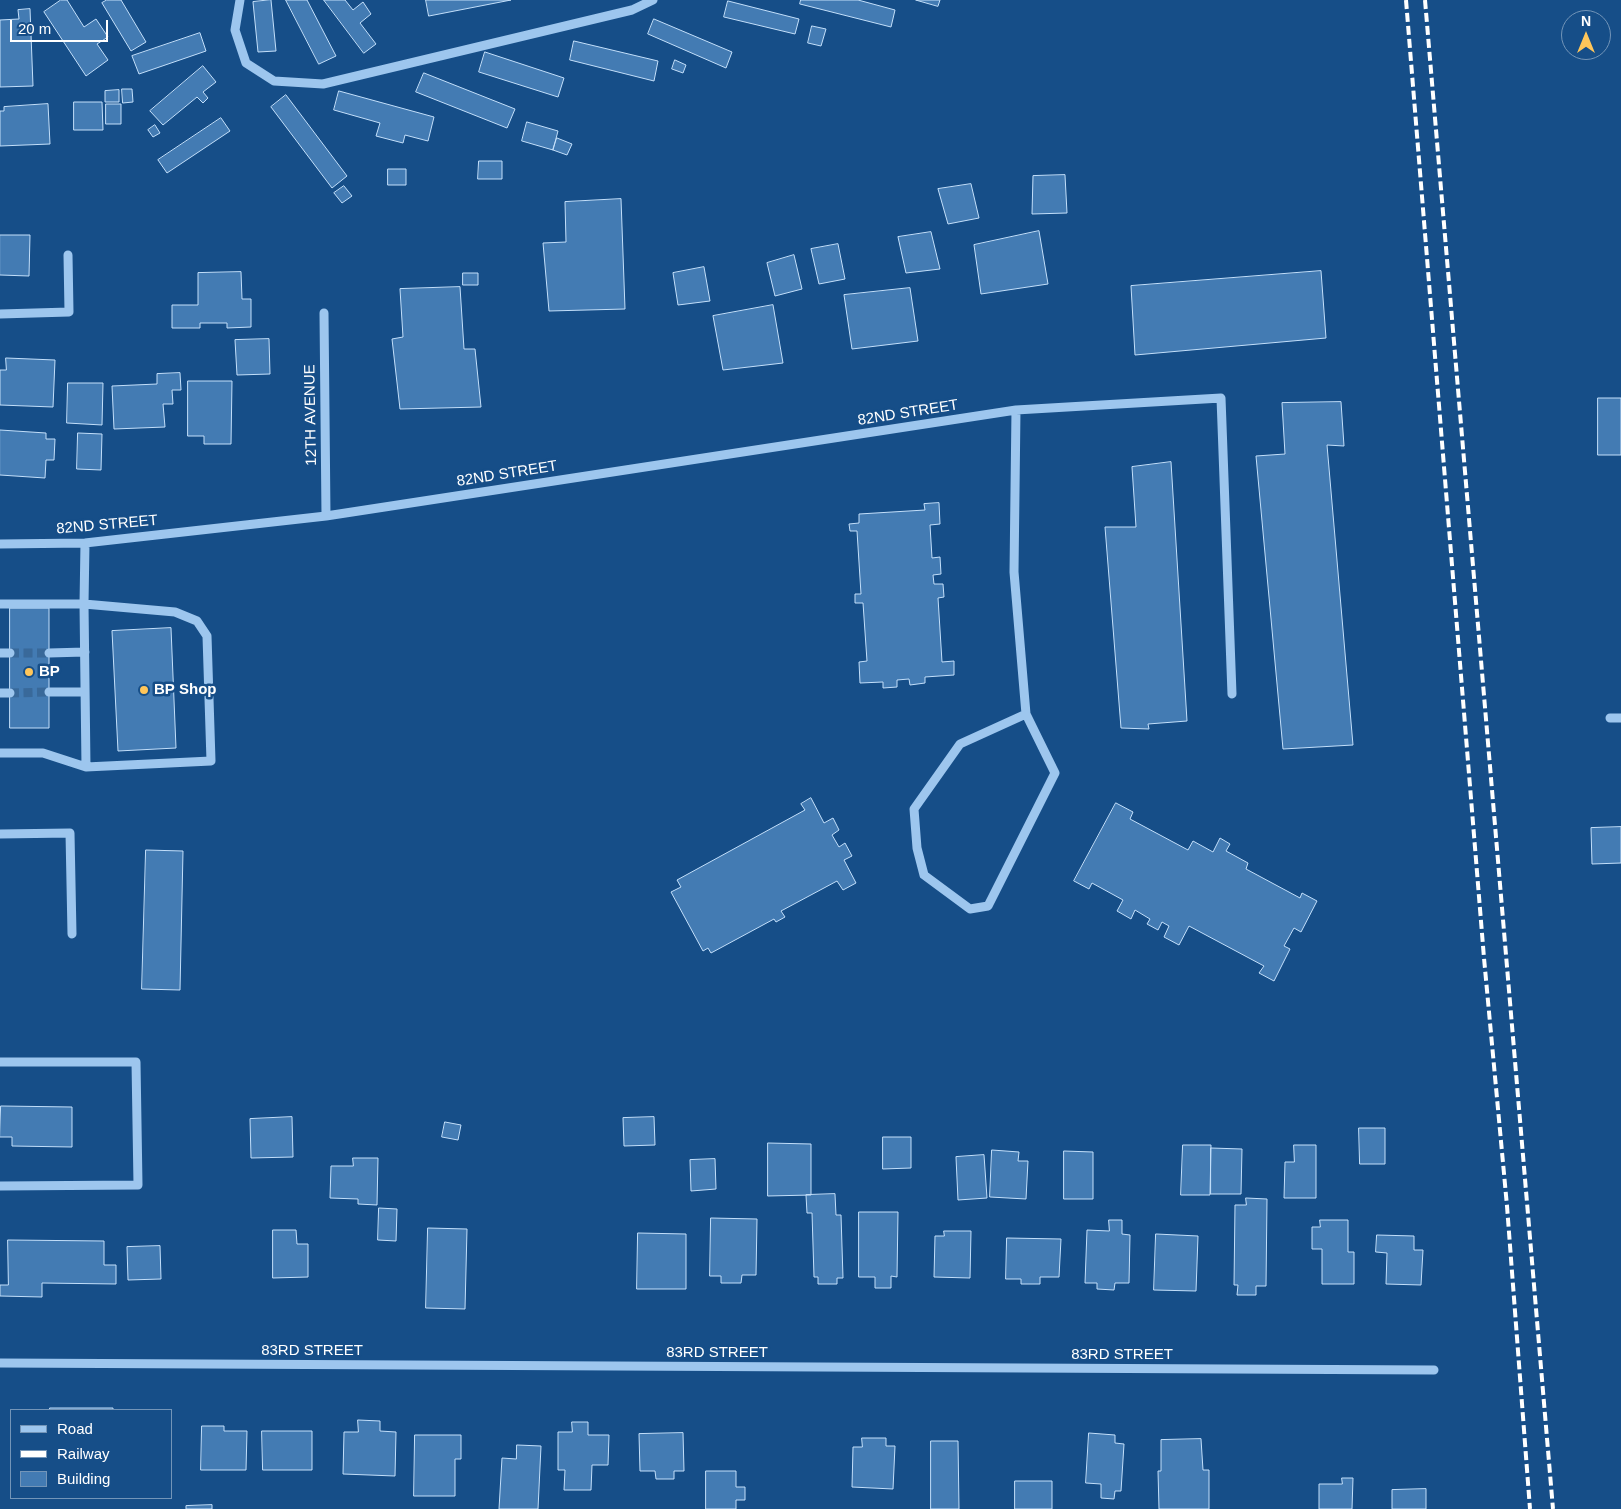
<!DOCTYPE html>
<style>
body{margin:0}
#map{position:relative;width:1621px;height:1509px;overflow:hidden;background:#164e88;font-family:Helvetica,sans-serif}
canvas{display:block}
.legend{position:absolute;left:10px;top:1409px;width:162px;height:90px;box-sizing:border-box;background:#164e88;border:1px solid #7395b8;margin:0;padding:6px 9px;list-style:none;font-size:15px;color:#fff}
.legend li{display:flex;align-items:center;gap:10px;height:25px}
.legend b{width:25px;border:1px solid #7395b8}
.north{position:absolute;left:1561px;top:10px;width:50px;height:50px;box-sizing:border-box;background:#164e88;border:1px solid #7395b8;border-radius:50%;rotate:0deg;font-size:14px;font-weight:700;line-height:20px;text-align:center;color:#fff}
.north::after{content:'';display:block;margin:auto;width:18px;height:22px;background:#ffc65a;clip-path:polygon(50% 0,100% 100%,50% 72%,0 100%)}
.scale{position:absolute;left:10px;top:20px;width:98px;height:22px;box-sizing:border-box;border:2px solid #fff;border-top:0;padding-left:6px;font-size:15px;line-height:18px;white-space:nowrap;color:#fff;-webkit-text-stroke:4px #164e88;paint-order:stroke}
</style>
<div id="map">
<canvas width="1621" height="1509"></canvas>
<ul class="legend">
<li><b style="height:6px;background:#9dc6ee"></b>Road</li>
<li><b style="height:6px;background:#fff"></b>Railway</li>
<li><b style="height:14px;background:#437bb3"></b>Building</li>
</ul>
<div class="north">N</div>
<div class="scale">20 m</div>
</div>
<script>
const context = document.querySelector('canvas').getContext('2d');
context.lineJoin = 'round';
function fillPath(path, color) { context.fillStyle = color; context.fill(path, 'evenodd'); }
function trace(path, color, width, dash) { context.strokeStyle = color; context.lineWidth = width; context.lineCap = dash ? 'butt' : 'round'; context.setLineDash(dash || []); context.stroke(path); }
function label(font, color, halo, rows, align = 'center') {
  context.font = font + ' Helvetica,sans-serif'; context.lineWidth = 5; context.setLineDash([]); context.textBaseline = 'middle'; context.strokeStyle = halo; context.fillStyle = color; for (const [text, x, y, turn = 0] of rows) {
    context.save(); context.translate(x, y); context.rotate((+turn || 0) * Math.PI / 180); context.textAlign = isNaN(turn) ? turn : align; if (halo) context.strokeText(text, 0, 0); context.fillText(text, 0, 0); context.restore();
  }
}
const building = new Path2D(`
 M61,0H67L84,27L96,19L108,37L97,44L108,60L86,76L44,12Z
 M107,0H121L146,42L131,51L102,3Z
 M271,0L276,51L258,52L253,2Z
 M286,0H307L336,56L319,64Z
 M324,0H345L353,10L363,2L371,14L360,23L376,44L364,53Z
 M426,0H511L429,16Z
 M801,0H858L895,10L891,27L800,4Z
 M916,0H940L938,6Z
 M728,1L799,19L795,34L724,17Z
 M30,9L33,86L0,87V20L19,19L18,10Z
 M654,19L732,52L726,68L648,34Z
 M812,26L826,29L821,46L808,43Z
 M200,33L206,51L139,74L132,56Z
 M574,41L658,61L654,81L570,60Z
 M485,52L564,78L558,97L479,72Z
 M675,60L686,65L683,73L672,69Z
 M203,66L216,82L203,92L208,98L203,103L197,97L163,125L150,111Z
 M424,73L515,109L507,128L416,92Z
 M122,89H132L133,102L123,103Z
 M119,90V102H105V91Z
 M339,91L434,117L428,141L405,135L403,143L376,136L380,123L334,110Z
 M286,95L347,176L332,188L271,107Z
 M74,102H102L103,130H74Z
 M48,104L50,144L0,146V111H4V107Z
 M106,104H121V124H106Z
 M221,118L230,131L167,173L158,160Z
 M527,122L558,131L553,150L522,141Z
 M155,125L160,133L153,137L148,130Z
 M557,138L572,144L567,155L553,150Z
 M479,161H502V179H478Z
 M388,169H406V185H388Z
 M1065,175L1067,213L1032,214L1033,176Z
 M971,184L979,218L948,224L938,189Z
 M344,186L352,196L342,203L334,193Z
 M621,199L625,309L549,311L543,243L566,242L565,202Z
 M1039,231L1048,284L981,294L974,245Z
 M931,232L940,269L906,273L898,237Z
 M0,235H30L29,276L0,275Z
 M838,244L845,279L819,284L811,249Z
 M794,255L802,289L775,296L767,263Z
 M704,267L710,301L678,305L673,273Z
 M1321,271L1326,338L1135,355L1131,286Z
 M241,272L242,299H251V327L227,328V323H200V328H172V305H198V273Z
 M463,273H478V285H463Z
 M460,287L464,349H475L481,407L400,409L392,339L403,337L400,289Z
 M910,288L918,341L852,349L844,295Z
 M773,305L783,363L723,370L713,316Z
 M269,339L270,374L237,375L235,340Z
 M6,358L55,360L53,407L0,405V370H6Z
 M180,373L181,390H172L173,404H163L165,427L114,429L112,386L157,384V374Z
 M188,381H232L231,444H204V436H188Z
 M68,383H103L102,425L67,423Z
 M1598,398H1621V455H1598Z
 M1341,402L1344,446L1327,445L1353,745L1283,749L1256,456L1285,454L1282,403Z
 M0,430L46,433V439H55L54,460H46L45,478L0,475Z
 M78,433L102,434L101,470L77,469Z
 M1171,462L1187,721L1148,724L1149,729L1121,728L1105,527H1136L1132,467Z
 M939,503L940,524L930,525L932,558L940,557L941,574L933,575L934,584H943L944,597L938,598L942,662L954,661V675L925,677V683L910,685L909,679L897,680V687L883,688V682L860,683L859,662L867,661L863,603H855V594H861L857,531H850L849,524L859,523V514L925,510L924,504Z
 M10,608H49V728H10Z
 M171,628L176,748L118,751L112,631Z
 M811,798L824,823L833,818L839,830L832,835L839,847L845,843L852,856L844,860L856,883L843,890L837,881L781,911L785,917L776,922L774,919L711,953L708,948L703,951L671,892L681,887L677,880L805,810L801,804Z
 M1116,803L1133,812L1130,819L1188,850L1193,841L1213,852L1220,838L1230,844L1226,851L1248,863L1246,869L1300,898L1302,893L1317,901L1301,932L1294,928L1284,946L1290,949L1274,981L1259,973L1264,966L1189,926L1179,945L1164,937L1169,926L1162,922L1158,930L1147,924L1150,919L1135,910L1131,919L1117,911L1123,900L1092,883L1089,889L1074,881Z
 M1621,827V863L1592,864L1591,828Z
 M146,850L183,851L180,990L142,989Z
 M1,1106L72,1107V1147L12,1146V1137H0Z
 M292,1117L293,1157L251,1158L250,1119Z
 M654,1117L655,1145L624,1146L623,1118Z
 M445,1122L461,1125L458,1140L442,1137Z
 M1359,1128H1385V1164H1360Z
 M883,1137H911V1168L883,1169Z
 M768,1143L811,1144V1195L768,1196Z
 M1183,1145H1211L1210,1195H1181Z
 M1294,1145H1316V1198H1284L1285,1162H1294Z
 M1211,1148L1242,1149L1241,1194H1211Z
 M992,1150L1019,1152L1018,1161H1028L1026,1199L990,1197Z
 M1064,1151L1093,1152V1199H1064Z
 M984,1155L987,1198L958,1200L956,1157Z
 M353,1158H378L377,1205L358,1204V1199L330,1198L331,1166H353Z
 M715,1159L716,1189L691,1191L690,1160Z
 M835,1194L836,1215H841L843,1278H837V1284H818V1277H814L812,1213H807L806,1195Z
 M1246,1198L1267,1199L1266,1286H1256V1295H1237L1238,1285H1234L1235,1205H1246Z
 M379,1208L397,1209L396,1241L378,1240Z
 M859,1212H898L897,1277L891,1276V1288H875V1277H859Z
 M711,1218L757,1219L756,1275H742L741,1283H721V1276H710Z
 M1109,1220H1122V1234L1130,1235L1129,1283H1115L1114,1290L1097,1289V1283H1085L1087,1230L1109,1231Z
 M1320,1220H1348V1252H1354V1284H1322V1249H1312V1227H1320Z
 M428,1228L467,1229L465,1309L426,1308Z
 M273,1230H296L297,1244H308V1277L273,1278Z
 M944,1231H971L970,1278L934,1277L935,1236H944Z
 M638,1233L686,1234V1289H637Z
 M1156,1234L1198,1236L1196,1291L1154,1290Z
 M1377,1235L1414,1236V1250H1423L1421,1285L1386,1284L1387,1253L1376,1252Z
 M1007,1238L1061,1239L1059,1277H1040V1284H1021V1279H1006Z
 M8,1240L104,1241V1265H116V1284L42,1283V1297L0,1296V1285H8Z
 M160,1246L161,1279L128,1280L127,1247Z
 M50,1408H113V1410H50Z
 M358,1420L380,1421V1431L396,1432L395,1476L343,1474L344,1432H358Z
 M572,1422H588V1435H609L608,1465H592L591,1490H564L565,1470H558V1432H572Z
 M202,1426H224V1431H247L246,1470H201Z
 M262,1431H312V1470H263Z
 M683,1433L684,1471H674V1479H656L655,1471H640L639,1434Z
 M1089,1433L1115,1435V1443L1124,1444L1121,1491H1115L1114,1499L1101,1498V1484L1086,1483Z
 M415,1435H461V1459H455V1496H414Z
 M862,1438H886V1446H895L893,1489L852,1487L853,1447H862Z
 M1201,1439L1203,1470H1209V1509H1159L1158,1471H1161V1440Z
 M931,1441H958L959,1509H931Z
 M517,1445L541,1446L538,1509H499L502,1458L516,1459Z
 M706,1471H736V1487H745V1500H736V1509H706Z
 M1342,1478H1353L1352,1509H1319V1484H1342Z
 M1015,1481H1052V1509H1015Z
 M1426,1489V1509H1392V1490Z
 M212,1505V1509H186V1506Z`);
const minorTunnel = new Path2D(`
 M10,653H49
 M10,693L49,692`);
const minor = new Path2D(`
 M240,0L235,30L246,63L274,81L323,84L632,10L653,0
 M324,313L326,516
 M0,314L69,312L68,255
 M1016,410L1014,572L1026,714L1055,773L988,906L970,909L924,875L917,848L914,809L960,744L1026,714
 M0,544L85,543L326,516L1016,410L1221,398L1232,694
 M0,604H84L85,543
 M84,604L175,612L197,621L207,636L211,761L86,767Z
 M0,653H10
 M49,653L85,652
 M49,692H85
 M0,693H10
 M1610,718H1621
 M0,753H43L86,767
 M0,834L70,833L72,934
 M0,1062H136L138,1185L0,1186
 M0,1363L1434,1370`);
const rail = new Path2D(`
 M1406,0L1484,958L1507,1206L1530,1509
 M1425,0L1553,1509`);
const markers = [
 [29,672,5,"#ffc65a"],
 [144,690,5,"#ffc65a"]
];
const streetNames = [
 ["82ND STREET",908,413,-9],
 ["12TH AVENUE",311,415,-91],
 ["82ND STREET",507,474,-9],
 ["82ND STREET",107,525,-5],
 ["83RD STREET",312,1351],
 ["83RD STREET",717,1353],
 ["83RD STREET",1122,1355]
];
const poiNames = [
 ["BP",39,672],
 ["BP Shop",154,690]
];
fillPath(building, '#437bb3');
trace(building, '#c3dffa', 1);
trace(minorTunnel, '#39699a', 9, [9, 4.5]);
trace(minor, '#9dc6ee', 9);
trace(rail, '#fff', 4, [9, 4]);
for (const [x, y, r, color] of markers) { const dot = new Path2D(); dot.arc(x, y, r, 0, 2 * Math.PI); context.fillStyle = color; context.fill(dot); trace(dot, '#164e88', 2); }
label('15px', '#fff', '#164e88', streetNames);
label('bold 15px', '#fff', '#164e88', poiNames, 'left');
</script>
